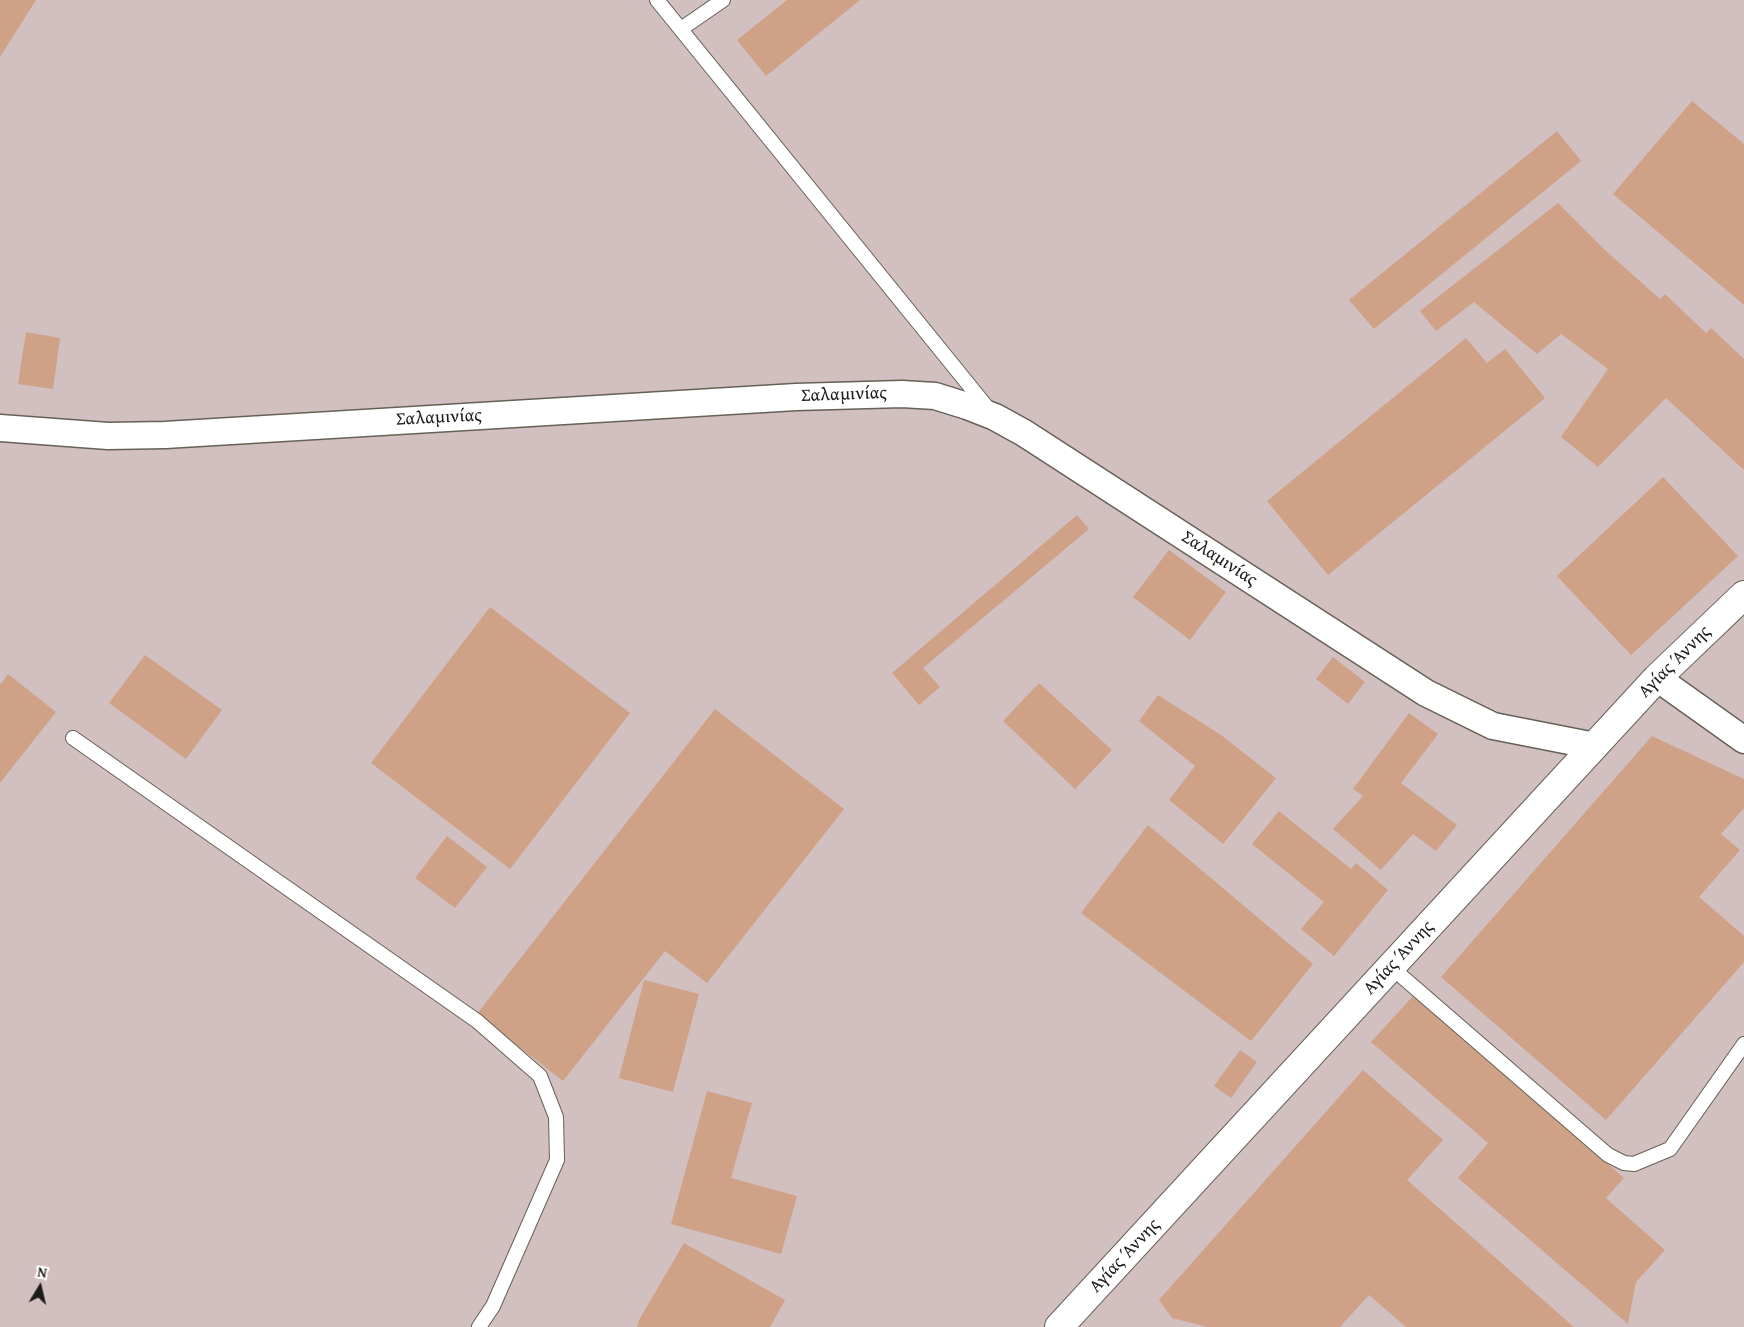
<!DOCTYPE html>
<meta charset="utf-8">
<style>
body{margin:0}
#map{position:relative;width:1744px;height:1327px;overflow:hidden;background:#ede0be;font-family:"Gentium Book Plus",serif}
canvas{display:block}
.north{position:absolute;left:15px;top:1262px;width:50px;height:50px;-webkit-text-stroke:4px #fff;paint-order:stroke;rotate:9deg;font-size:14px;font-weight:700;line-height:20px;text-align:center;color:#1c1c1c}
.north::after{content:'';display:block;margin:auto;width:18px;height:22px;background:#1c1c1c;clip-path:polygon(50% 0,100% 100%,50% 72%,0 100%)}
</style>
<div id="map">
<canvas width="1744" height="1327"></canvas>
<div class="north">N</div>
</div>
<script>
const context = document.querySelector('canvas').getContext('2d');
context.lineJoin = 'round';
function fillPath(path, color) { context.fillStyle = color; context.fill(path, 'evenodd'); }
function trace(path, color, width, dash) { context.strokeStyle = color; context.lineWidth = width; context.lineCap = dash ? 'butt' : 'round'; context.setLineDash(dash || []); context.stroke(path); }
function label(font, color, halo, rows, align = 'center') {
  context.font = font + ' "Gentium Book Plus",serif'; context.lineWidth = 4.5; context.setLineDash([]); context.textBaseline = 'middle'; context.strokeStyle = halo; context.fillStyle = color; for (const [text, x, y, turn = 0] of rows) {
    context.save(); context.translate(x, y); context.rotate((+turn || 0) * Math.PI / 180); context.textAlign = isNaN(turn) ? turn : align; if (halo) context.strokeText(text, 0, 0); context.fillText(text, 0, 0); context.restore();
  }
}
const industrial = new Path2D(`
 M0,0H1744V1327H0Z`);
const building = new Path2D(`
 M0,0H36L0,57Z
 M787,0H860L766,76L737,40Z
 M1692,101L1744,144V305L1613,194Z
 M1557,131L1581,161L1374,329L1349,300Z
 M1558,203L1606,251L1660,299L1665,294L1706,333L1711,328L1744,359V470L1666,398L1598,467L1561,437L1608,369L1561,334L1537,354L1474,302L1436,331L1420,311Z
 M26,332L60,338L53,389L18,384Z
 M1466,338L1487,363L1505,349L1545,398L1328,575L1267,501Z
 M1663,477L1738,556L1631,655L1557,576Z
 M1077,515L1089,529L923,668L940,687L919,705L892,673Z
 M1169,550L1226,592L1190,640L1133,597Z
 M490,607L630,713L510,869L371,763Z
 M145,655L222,710L186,759L109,703Z
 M1333,657L1365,682L1348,704L1316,679Z
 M8,674L56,712L0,783V685Z
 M1039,683L1112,750L1075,789L1003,721Z
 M1158,695L1221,735L1276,778L1223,844L1169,800L1195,766L1139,721Z
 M715,709L844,809L707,983L665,951L563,1081L477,1014Z
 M1409,713L1438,734L1401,783L1457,825L1436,851L1413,834L1381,870L1333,829L1363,796L1353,789Z
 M1652,736L1744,779V808L1721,834L1740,850L1699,897L1744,936V962L1606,1120L1441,977Z
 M1279,811L1351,869L1356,863L1388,890L1334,956L1301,929L1324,902L1252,844Z
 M1148,825L1313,964L1251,1041L1081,913Z
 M447,836L487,867L455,908L415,878Z
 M644,980L699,994L673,1092L619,1078Z
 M1414,995L1624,1178L1606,1198L1665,1250L1636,1282L1628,1324L1458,1178L1488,1143L1371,1042Z
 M1240,1050L1257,1062L1231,1098L1214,1086Z
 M1363,1070L1443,1140L1407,1180L1574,1327H1406L1369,1295L1340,1327H1207L1172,1318L1159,1300Z
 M707,1091L752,1103L731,1178L797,1196L781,1254L671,1224Z
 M684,1243L785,1300L770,1327H637L639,1320Z`);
const service = new Path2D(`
 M657,0L990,411
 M681,29L723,0
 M73,738L477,1021L540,1076L556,1117L557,1160L493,1306L479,1327
 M1391,967L1608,1155L1624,1163L1634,1164L1670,1149L1744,1044`);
const minor = new Path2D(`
 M0,428L108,436L165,435L796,397L902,394L935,396L967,406L995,417L1024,433L1426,693L1493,726L1595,746
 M1657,678L1744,740`);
const tertiary = new Path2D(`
 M1059,1327L1657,678L1744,595`);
const streetNames = [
 ["Σαλαμινίας",844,395,-2],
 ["Σαλαμινίας",439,418,-3],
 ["Σαλαμινίας",1219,559,33],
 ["Αγίας Άννης",1675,662,-45],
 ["Αγίας Άννης",1399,958,-47],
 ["Αγίας Άννης",1125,1256,-47]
];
fillPath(industrial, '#d2bfc0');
fillPath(building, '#cfa288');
trace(service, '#656155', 16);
trace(minor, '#656155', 29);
trace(tertiary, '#656155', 30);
trace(service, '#fff', 14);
trace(minor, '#fff', 26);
trace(tertiary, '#fff', 28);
label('18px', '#1c1c1c', '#fff', streetNames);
</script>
